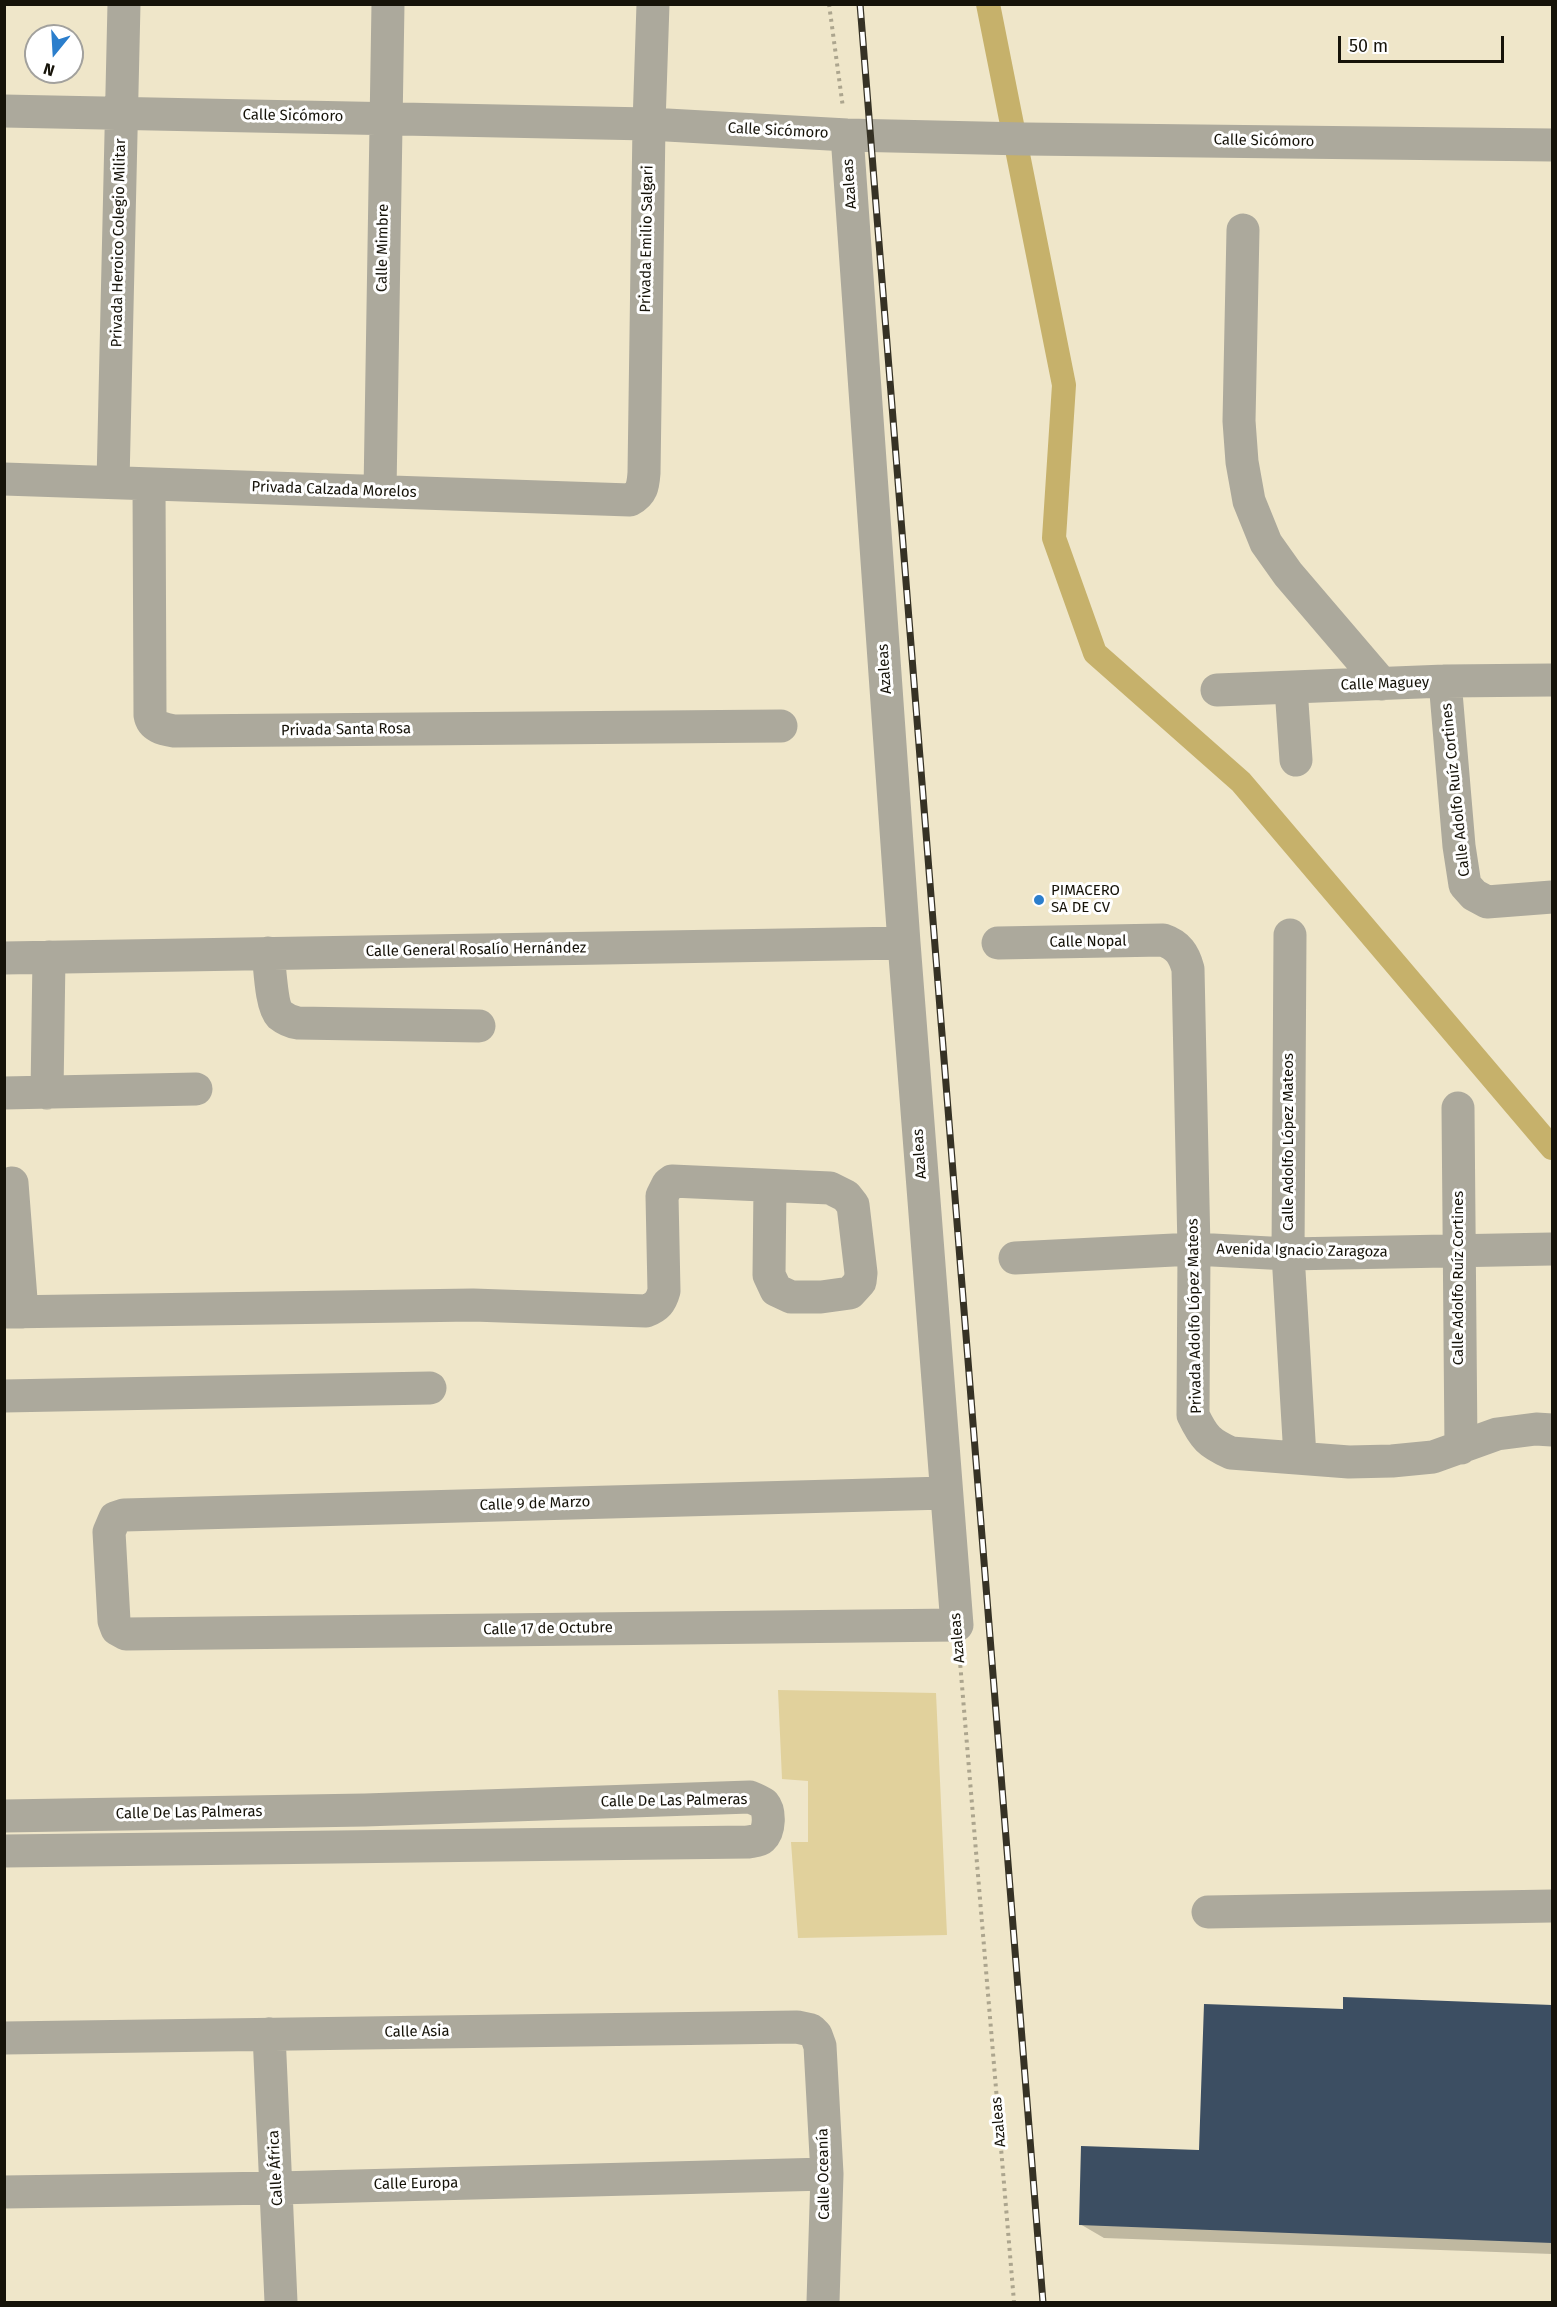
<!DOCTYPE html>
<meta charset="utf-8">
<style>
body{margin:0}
#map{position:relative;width:1557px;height:2307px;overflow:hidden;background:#efe6c9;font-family:"Fira Sans",sans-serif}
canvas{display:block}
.frame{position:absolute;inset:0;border:6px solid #161309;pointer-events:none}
.north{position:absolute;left:24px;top:24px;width:60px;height:60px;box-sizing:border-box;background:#fff;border:2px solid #a2a19d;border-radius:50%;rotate:198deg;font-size:16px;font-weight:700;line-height:24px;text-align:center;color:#161309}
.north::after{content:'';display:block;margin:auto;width:21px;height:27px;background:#2b7ecc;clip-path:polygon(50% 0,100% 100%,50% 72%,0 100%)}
.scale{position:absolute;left:1338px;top:36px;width:166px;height:27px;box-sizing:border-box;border:3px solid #161309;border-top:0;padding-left:8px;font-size:18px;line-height:21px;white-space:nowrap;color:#161309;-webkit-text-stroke:4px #fff;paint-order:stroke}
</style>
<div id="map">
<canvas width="1557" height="2307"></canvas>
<div class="frame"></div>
<div class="north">N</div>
<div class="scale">50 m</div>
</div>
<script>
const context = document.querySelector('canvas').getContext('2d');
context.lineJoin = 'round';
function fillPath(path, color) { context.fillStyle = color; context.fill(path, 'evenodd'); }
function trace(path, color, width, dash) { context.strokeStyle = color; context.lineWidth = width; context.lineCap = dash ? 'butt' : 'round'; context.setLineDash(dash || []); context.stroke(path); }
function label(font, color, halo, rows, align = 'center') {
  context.font = font + ' "Fira Sans",sans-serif'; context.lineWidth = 6; context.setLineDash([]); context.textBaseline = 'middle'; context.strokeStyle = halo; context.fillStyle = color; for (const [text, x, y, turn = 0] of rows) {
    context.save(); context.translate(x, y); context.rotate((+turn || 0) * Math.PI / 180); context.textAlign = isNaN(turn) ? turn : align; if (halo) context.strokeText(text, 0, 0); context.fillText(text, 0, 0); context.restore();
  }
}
const green = new Path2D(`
 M778,1690L936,1693L947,1935L798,1938L791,1842H808V1781L782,1779Z`);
const shadow = new Path2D(`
 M1344,1999L1552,2007V2254L1104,2238L1080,2224L1200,2152L1344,2011Z`);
const canal = new Path2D(`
 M988,4L1064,385L1054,538L1095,653L1241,782L1552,1148`);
const building = new Path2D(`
 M1343,1997L1552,2005V2243L1079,2225L1081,2146L1199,2150L1204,2004L1343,2009Z`);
const path = new Path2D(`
 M829,4L843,108
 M959,1650L1014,2302`);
const minor = new Path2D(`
 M4,111L649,124L847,135L1025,139L1552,145
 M847,135L904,943L957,1625L126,1634L117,1629L114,1621L109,1532L115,1518L124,1515L946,1493
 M1243,230L1239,421L1242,462L1249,501L1266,543L1288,574L1382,684
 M4,479L630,500C642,494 643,486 644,473L649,124L653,4
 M113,482L124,4
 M149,484L150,715C152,727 163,729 174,731L781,726
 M380,491L388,4
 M1445,681L1459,846L1465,885L1474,895L1487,902L1552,897
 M1291,688L1296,760
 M1217,690L1445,681L1552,680
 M1290,935L1288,1254L1300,1457
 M998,943L1163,940C1178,945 1184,954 1188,969L1194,1249L1193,1415C1204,1438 1209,1443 1231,1453L1349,1462L1392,1461L1433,1457L1497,1434L1536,1429L1552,1430
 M268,953C270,967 271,1006 280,1015C285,1019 292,1022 298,1023L479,1026
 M4,958L904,943
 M4,1093L196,1089
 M47,1093L49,957
 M1458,1108L1461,1448
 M12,1183L22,1312
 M1015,1258L1194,1249L1288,1254L1552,1249
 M4,1312L473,1305L646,1311C657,1307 661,1302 664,1291L662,1196L668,1184L672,1181L830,1188L846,1196L853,1205L861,1273L860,1282L850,1293L821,1297H791L776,1290L769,1275L770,1186
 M4,1396L430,1388
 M4,1816L365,1810L750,1797C755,1799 760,1801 764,1804C770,1811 770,1831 762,1838C759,1841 753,1841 748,1842L4,1851
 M1208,1912L1552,1906
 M269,2034L281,2302
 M4,2038L797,2027L811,2030L816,2035L820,2046L827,2174L823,2302
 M4,2192L277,2188L827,2174`);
const rail = new Path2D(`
 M860,4L1043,2302`);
const markers = [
 [1039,900,6,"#2b7ecc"]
];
const streetNames = [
 ["Calle Sicómoro",293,116,1],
 ["Calle Sicómoro",778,131,3],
 ["Calle Sicómoro",1264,141,1],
 ["Azaleas",850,184,-94],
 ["Privada Emilio Salgari",647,239,-89],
 ["Privada Heroico Colegio Militar",119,243,-89],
 ["Calle Mimbre",383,248,-89],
 ["Privada Calzada Morelos",334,490,2],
 ["Azaleas",885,669,-94],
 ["Calle Maguey",1385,684,-2],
 ["Privada Santa Rosa",346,730,-1],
 ["Calle Adolfo Ruíz Cortines",1456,790,-96],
 ["Calle Nopal",1088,942,-1],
 ["Calle General Rosalío Hernández",476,950,-1],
 ["Calle Adolfo López Mateos",1289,1142,-90],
 ["Azaleas",920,1154,-94],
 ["Avenida Ignacio Zaragoza",1302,1251,1],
 ["Calle Adolfo Ruíz Cortines",1459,1278,-90],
 ["Privada Adolfo López Mateos",1195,1316,-91],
 ["Calle 9 de Marzo",535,1504,-2],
 ["Calle 17 de Octubre",548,1629,-1],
 ["Azaleas",958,1638,-95],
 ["Calle De Las Palmeras",674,1801,-1],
 ["Calle De Las Palmeras",189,1813,-1],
 ["Calle Asia",417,2032,-1],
 ["Azaleas",999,2122,-95],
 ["Calle África",276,2168,-93],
 ["Calle Oceanía",824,2174,-91],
 ["Calle Europa",416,2184,-1]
];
const poiNames = [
 ["PIMACERO",1051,891],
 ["SA DE CV",1051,908]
];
fillPath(green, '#e1d19c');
fillPath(shadow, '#0003');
trace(canal, '#c6b16b', 24);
fillPath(building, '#3c4e62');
trace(path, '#aca58e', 4, [3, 4.5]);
trace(minor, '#aca99c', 33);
trace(rail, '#363225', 7);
trace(rail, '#fff', 4.5, [14]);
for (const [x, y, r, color] of markers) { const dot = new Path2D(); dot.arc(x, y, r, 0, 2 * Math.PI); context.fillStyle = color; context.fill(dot); trace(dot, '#fff', 2); }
label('15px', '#161309', '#fff', streetNames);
label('15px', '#161309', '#fff', poiNames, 'left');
</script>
